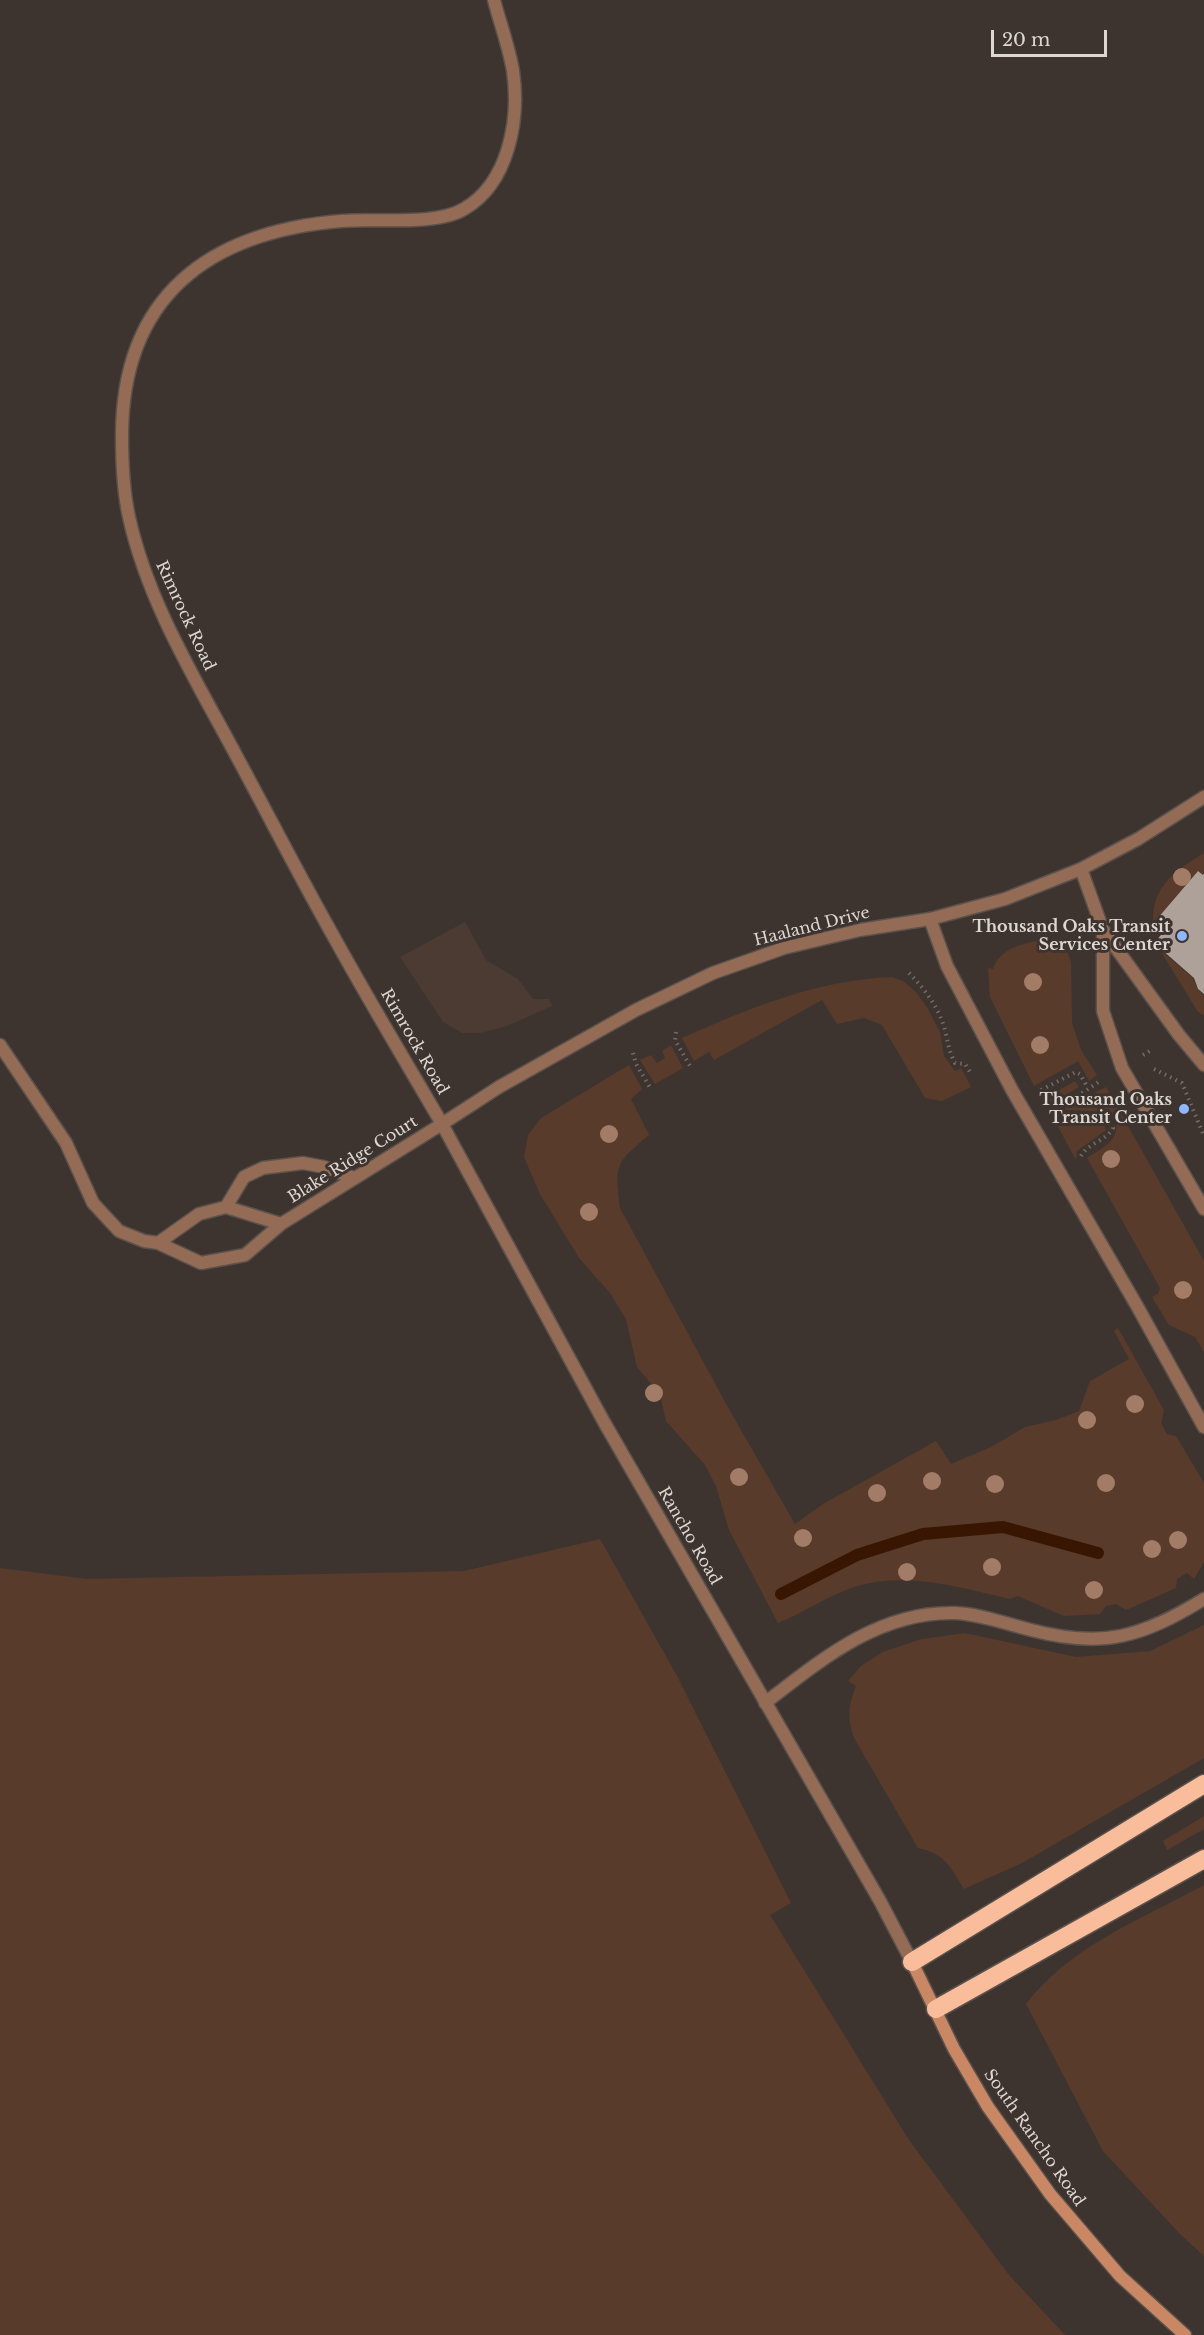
<!DOCTYPE html>
<style>
body{margin:0}
#map{position:relative;width:1204px;height:2335px;overflow:hidden;background:#3e342f;font-family:"Libre Baskerville",serif}
canvas{display:block}
.scale{position:absolute;left:991px;top:30px;width:116px;height:27px;box-sizing:border-box;border:3px solid #ddd6d3;border-top:0;padding-left:8px;font-size:18px;line-height:21px;white-space:nowrap;color:#ddd6d3;-webkit-text-stroke:4px #3e342f;paint-order:stroke}
</style>
<div id="map">
<canvas width="1204" height="2335"></canvas>
<div class="scale">20 m</div>
</div>
<script>
const context = document.querySelector('canvas').getContext('2d');
context.lineJoin = 'round';
function fillPath(path, color) { context.fillStyle = color; context.fill(path, 'evenodd'); }
function trace(path, color, width, dash) { context.strokeStyle = color; context.lineWidth = width; context.lineCap = dash ? 'butt' : 'round'; context.setLineDash(dash || []); context.stroke(path); }
function label(font, color, halo, rows, align = 'center') {
  context.font = font + ' "Libre Baskerville",serif'; context.lineWidth = 6; context.setLineDash([]); context.textBaseline = 'middle'; context.strokeStyle = halo; context.fillStyle = color; for (const [text, x, y, turn = 0] of rows) {
    context.save(); context.translate(x, y); context.rotate((+turn || 0) * Math.PI / 180); context.textAlign = isNaN(turn) ? turn : align; if (halo) context.strokeText(text, 0, 0); context.fillText(text, 0, 0); context.restore();
  }
}
const built = new Path2D(`
 M465,922L486,960L518,979L533,999H549L552,1006L507,1026L481,1033H462L443,1022L400,957Z`);
const green = new Path2D(`
 M1204,853V872L1202,874L1198,871L1156,920L1165,929L1155,936C1154,927 1152,916 1154,908C1158,881 1183,866 1204,853Z
 M1037,941L1050,944L1058,951L1065,946L1071,962L1072,1023L1081,1050L1097,1075L1089,1081L1078,1061L1034,1086L990,997L988,968L993,969C999,950 1020,944 1037,941Z
 M1160,950L1193,978L1198,990L1204,995V1015L1198,1012Z
 M892,977L903,981L916,992L928,1009L940,1032L944,1056L955,1071L961,1068L971,1087L942,1101L925,1098L882,1025L864,1018L837,1024L822,1000L714,1060L709,1052L694,1061L682,1038C749,1008 817,980 892,977Z
 M671,1045L683,1068L655,1084L640,1060L651,1055L657,1063L665,1058L662,1051Z
 M629,1065L642,1089L631,1099L649,1135C615,1164 615,1163 620,1208L730,1411L795,1524L823,1504L936,1441L951,1464L991,1447L1025,1427L1056,1420L1079,1411L1090,1381L1129,1359L1114,1331L1118,1328L1164,1410L1161,1423L1167,1434L1176,1436L1204,1483V1562L1194,1579L1187,1573L1177,1579L1176,1588L1126,1610L1116,1604L1106,1606L1100,1614L1064,1616L1018,1596L1010,1599C958,1587 906,1571 854,1587C827,1596 803,1613 778,1623L729,1530L716,1486L705,1465L666,1421L660,1394L637,1367L626,1319L610,1293L579,1258L540,1194L524,1157L528,1135L541,1118Z
 M1075,1081L1079,1087L1053,1103V1110L1056,1120L1072,1123H1100L1104,1124L1106,1130L1077,1151L1076,1160L1043,1099Z
 M1106,1087L1204,1261V1352L1195,1337L1169,1325L1152,1297L1158,1294L1160,1288L1087,1158C1099,1150 1119,1141 1116,1124C1115,1119 1112,1116 1107,1114C1095,1110 1078,1111 1065,1110V1108Z
 M600,1539L676,1674L791,1903L770,1915L909,2140L1009,2275L1065,2335H0V1568L87,1579L464,1571Z
 M1204,1625V1758L1022,1863L964,1889C950,1867 946,1854 918,1848L854,1738C847,1716 848,1707 856,1686L848,1681L861,1666L883,1652L922,1639L965,1633L1076,1657L1150,1651Z
 M1204,1816V1829L1167,1850L1163,1841Z
 M1204,1885V2256L1180,2234L1103,2151L1026,2004C1070,1946 1142,1919 1204,1885Z`);
const stream = new Path2D(`
 M781,1594L857,1555L923,1534L1003,1527L1098,1553`);
const building = new Path2D(`
 M1198,871L1203,875L1204,873V994L1198,989L1194,978L1154,943L1167,928L1157,919Z`);
const path = new Path2D(`
 M909,973C925,989 939,1008 945,1030C948,1042 949,1052 955,1063L965,1064L970,1072
 M676,1032L675,1040L690,1066
 M633,1053L636,1064L651,1089
 M1143,1055L1153,1049
 M1154,1069L1182,1083L1204,1136
 M1041,1090L1076,1072L1080,1074L1088,1088
 M1081,1156C1088,1143 1106,1141 1113,1128L1107,1119L1064,1114L1060,1112V1108L1100,1081`);
const service = new Path2D(`
 M1081,869L1103,930L1179,1035L1204,1065
 M930,919L947,966L1012,1090L1137,1306L1204,1427
 M1103,930V1011L1122,1068L1204,1209
 M226,1207L244,1177L263,1168L303,1163L324,1167L354,1178
 M765,1703C822,1659 879,1611 955,1613C980,1614 1007,1624 1031,1630C1103,1649 1142,1637 1204,1599`);
const minor = new Path2D(`
 M0,1045L66,1143L93,1203L119,1231L144,1241L158,1243L201,1263L245,1255L281,1224L442,1124C406,1062 369,1001 335,939C301,879 270,818 237,757C196,680 148,603 129,517C123,490 122,463 122,436C122,296 209,232 341,221C375,218 436,226 464,209C509,183 520,119 513,71C509,47 500,23 494,0
 M158,1243L199,1214L226,1207L281,1224`);
const tertiary = new Path2D(`
 M912,1962L880,1901L604,1422L442,1124L499,1087L636,1010L713,973L784,948L860,930L930,919L1005,899L1081,869L1138,839L1204,797`);
const secondary = new Path2D(`
 M912,1962L954,2049L988,2107L1050,2194L1120,2276L1185,2335`);
const motorway = new Path2D(`
 M912,1962L1204,1784
 M936,2009L1204,1859`);
const trees = [
 [1182,877],
 [1033,982],
 [1040,1045],
 [609,1134],
 [1111,1159],
 [589,1212],
 [1183,1290],
 [654,1393],
 [1135,1404],
 [1087,1420],
 [739,1477],
 [932,1481],
 [1106,1483],
 [995,1484],
 [877,1493],
 [803,1538],
 [1178,1540],
 [1152,1549],
 [992,1567],
 [907,1572],
 [1094,1590]
];
const markers = [
 [1182,936,6,"#8eb8fd"],
 [1184,1109,6,"#8eb8fd"]
];
const streetNames = [
 ["Rimrock Road",185,616,65],
 ["Haaland Drive",812,927,-14],
 ["Rimrock Road",414,1042,60],
 ["Blake Ridge Court",353,1160,-32],
 ["Rancho Road",689,1536,60],
 ["South Rancho Road",1034,2138,55]
];
const poiNames = [
 ["Thousand Oaks Transit",1170,927],
 ["Services Center",1170,945],
 ["Thousand Oaks",1172,1100],
 ["Transit Center",1172,1118]
];
fillPath(built, '#4b3b32');
fillPath(green, '#583b2b');
trace(stream, '#381601', 12);
fillPath(building, '#ada19a');
trace(service, '#5b514d', 15);
trace(minor, '#5b514d', 15);
trace(tertiary, '#5b514d', 15);
trace(secondary, '#5b514d', 15);
trace(motorway, '#5b514d', 21);
trace(path, '#746b67', 4, [1.5, 4.5]);
trace(service, '#946b54', 12);
trace(minor, '#946b54', 12);
trace(tertiary, '#946b54', 12);
trace(secondary, '#c98763', 12);
trace(motorway, '#fabd9b', 18);
context.fillStyle = '#a37c67';
for (const [x, y] of trees) { context.beginPath(); context.arc(x, y, 9, 0, 2 * Math.PI); context.fill(); }
for (const [x, y, r, color] of markers) { const dot = new Path2D(); dot.arc(x, y, r, 0, 2 * Math.PI); context.fillStyle = color; context.fill(dot); trace(dot, '#3e342f', 2); }
label('16px', '#ddd6d3', '#3e342f', streetNames);
label('bold 16px', '#ddd6d3', '#3e342f', poiNames, 'right');
</script>
